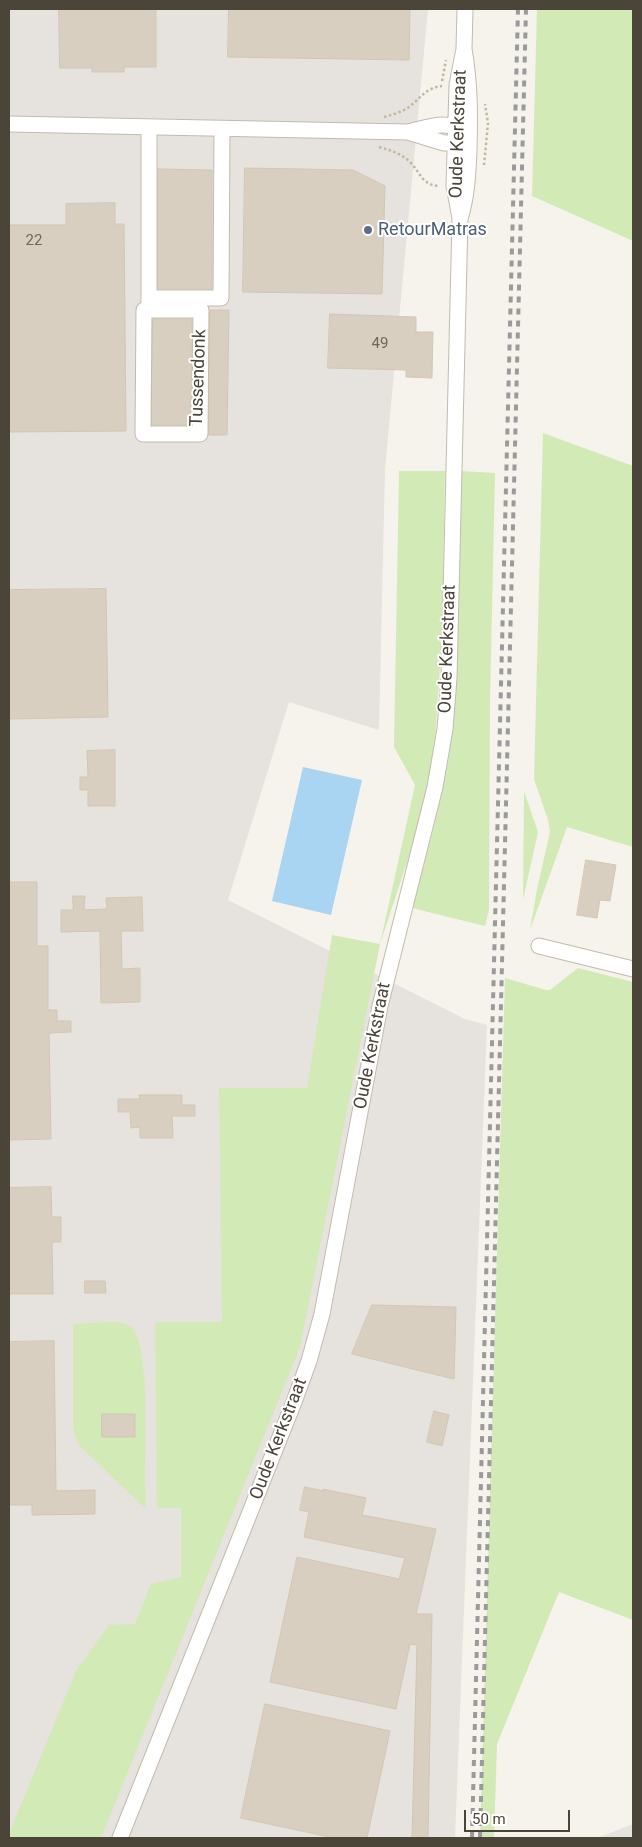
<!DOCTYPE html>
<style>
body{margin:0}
#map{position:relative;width:642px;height:1847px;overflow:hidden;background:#f6f3ec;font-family:Roboto,sans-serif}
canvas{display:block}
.frame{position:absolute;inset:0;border:10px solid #4b4439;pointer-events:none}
.scale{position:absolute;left:464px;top:1810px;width:106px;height:22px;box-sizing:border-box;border:2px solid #4b4439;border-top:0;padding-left:6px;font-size:15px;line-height:18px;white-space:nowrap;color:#4b4439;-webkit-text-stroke:4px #fff;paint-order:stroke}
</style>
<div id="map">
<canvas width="642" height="1847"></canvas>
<div class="frame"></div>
<div class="scale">50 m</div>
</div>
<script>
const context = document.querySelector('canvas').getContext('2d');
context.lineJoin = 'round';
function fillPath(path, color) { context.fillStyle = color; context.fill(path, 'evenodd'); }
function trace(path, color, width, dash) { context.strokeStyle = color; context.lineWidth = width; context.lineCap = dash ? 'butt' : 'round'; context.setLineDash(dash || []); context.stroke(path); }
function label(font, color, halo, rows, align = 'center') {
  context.font = font + ' Roboto,sans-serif'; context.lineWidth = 4; context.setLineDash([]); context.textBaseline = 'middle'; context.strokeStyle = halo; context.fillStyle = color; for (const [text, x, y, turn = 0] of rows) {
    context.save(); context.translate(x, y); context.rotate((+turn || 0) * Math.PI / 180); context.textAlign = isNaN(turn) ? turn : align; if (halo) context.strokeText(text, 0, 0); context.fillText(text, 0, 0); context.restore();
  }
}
const industrial = new Path2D(`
 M9,9H428L385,469L379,730L289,702L228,900L465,1019L487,1025L455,1838H9Z
 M633,1824V1838H597Z`);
const green = new Path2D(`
 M537,9H633V241L532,196Z
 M543,433L633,466V847L567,827L530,930L537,889L550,832L548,820L534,779Z
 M399,471H445L442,640L434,753L418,829L380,944L300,1347L101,1838H9V1834L76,1671L109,1625L135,1624L151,1584L181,1577V1508H157L155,1322H222L219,1088H307L332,935L380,944L415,785L394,747Z
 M461,471L495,473L490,701L489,910L485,926L412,908C426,858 440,808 449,756C454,729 454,701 456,673C460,606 460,538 461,471Z
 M524,791L538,832L523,900Z
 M578,968L633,982V1620L559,1592L497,1744L494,1838H480L505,978L546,990H550Z
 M110,1322C118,1322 126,1322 132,1328C153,1351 142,1468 146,1504L145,1508L81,1447L76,1439L73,1429V1324Z`);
const water = new Path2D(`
 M303,767L362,780L331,915L272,901Z`);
const building = new Path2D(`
 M59,9H156V67H124V72H92V68H60Z
 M229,9H410L409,60L228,57Z
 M245,168L353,170L385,186L382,294L243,292Z
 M158,169L212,170V289H158Z
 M115,203V224H124L126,431L9,432V225H66V204Z
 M210,310H229L227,435H209Z
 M330,314L416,317V332H433L432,378L406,377V370L328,368Z
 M153,319H192L191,425H152Z
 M106,589L108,717L9,719V590Z
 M115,750V806H88V790H80V777H88L87,751Z
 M586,860L616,865L610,901L600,900L597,918L577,915Z
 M9,882H37V946H48V1010H57V1021H71V1032L49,1033L51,1139L9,1140Z
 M73,896H85L84,910L107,909L106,898L142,897L143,931H121L122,969L140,968V1002L101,1003L100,931L61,932V910H73Z
 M139,1095H182V1105H195V1116H172L173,1138H140V1127L131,1128L130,1112H118V1099H140Z
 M51,1187L52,1217H61V1242H52L53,1294H9V1188Z
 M85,1281H105L106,1293H85Z
 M372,1305L456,1307L454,1379L352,1354Z
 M54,1341L56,1491L95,1490V1514L32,1515V1505H9V1342Z
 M434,1411L449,1415L442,1446L427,1442Z
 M102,1414H135V1437H102Z
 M305,1487L323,1491V1489L366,1498L362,1515L436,1529L416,1614H432L428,1838H412L417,1645L410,1644L396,1709L270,1682L297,1557L399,1579L405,1558L304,1537L309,1512L300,1510Z
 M265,1704L390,1731L367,1838H334L241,1818Z`);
const path = new Path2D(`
 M442,81L446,60
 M384,117C391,115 398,113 404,110C419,102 423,88 442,86
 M379,147C390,150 400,153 409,161C420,171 421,185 439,186
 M484,165L488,123L485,104`);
const minor = new Path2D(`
 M9,124L408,132C433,126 445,120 469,132L455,143H444L408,132
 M460,218L454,186L457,85L464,49L465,9
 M149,298H221L222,129
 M149,308V127
 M144,310H201L200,434H143Z
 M539,946L633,969
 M120,1838L294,1402L309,1361L322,1314L380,1006L435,787L445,729L449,678L460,219C467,196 468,174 469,150C470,115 470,83 464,49`);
const rail = new Path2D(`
 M472,1838L518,9
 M480,1838L526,9`);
const markers = [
 [368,230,5,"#5c6f8a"]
];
const numberNames = [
 ["22",34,241],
 ["49",380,344]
];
const streetNames = [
 ["Oude Kerkstraat",459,134,-88],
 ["Tussendonk",199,378,-88],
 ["Oude Kerkstraat",448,649,-88],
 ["Oude Kerkstraat",373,1046,-79],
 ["Oude Kerkstraat",279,1439,-69]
];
const serviceNames = [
 ["RetourMatras",378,230]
];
fillPath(industrial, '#e6e2dd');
fillPath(green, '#d2eab5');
fillPath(water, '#a9d4f2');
fillPath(building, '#d8cfc1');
trace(building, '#d3c7b4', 1);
trace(minor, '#c2bbae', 17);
trace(path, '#c4b79f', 2.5, [2.5, 2.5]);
trace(minor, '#fff', 15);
trace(rail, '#9a9a9a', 4, [6, 6]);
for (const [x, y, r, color] of markers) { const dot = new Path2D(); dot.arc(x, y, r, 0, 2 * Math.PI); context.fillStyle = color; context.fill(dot); trace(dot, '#fff', 2); }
label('15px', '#6e675b', null, numberNames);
label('18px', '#4b4439', '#fff', streetNames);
label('18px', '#4e5e75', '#fff', serviceNames, 'left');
</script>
